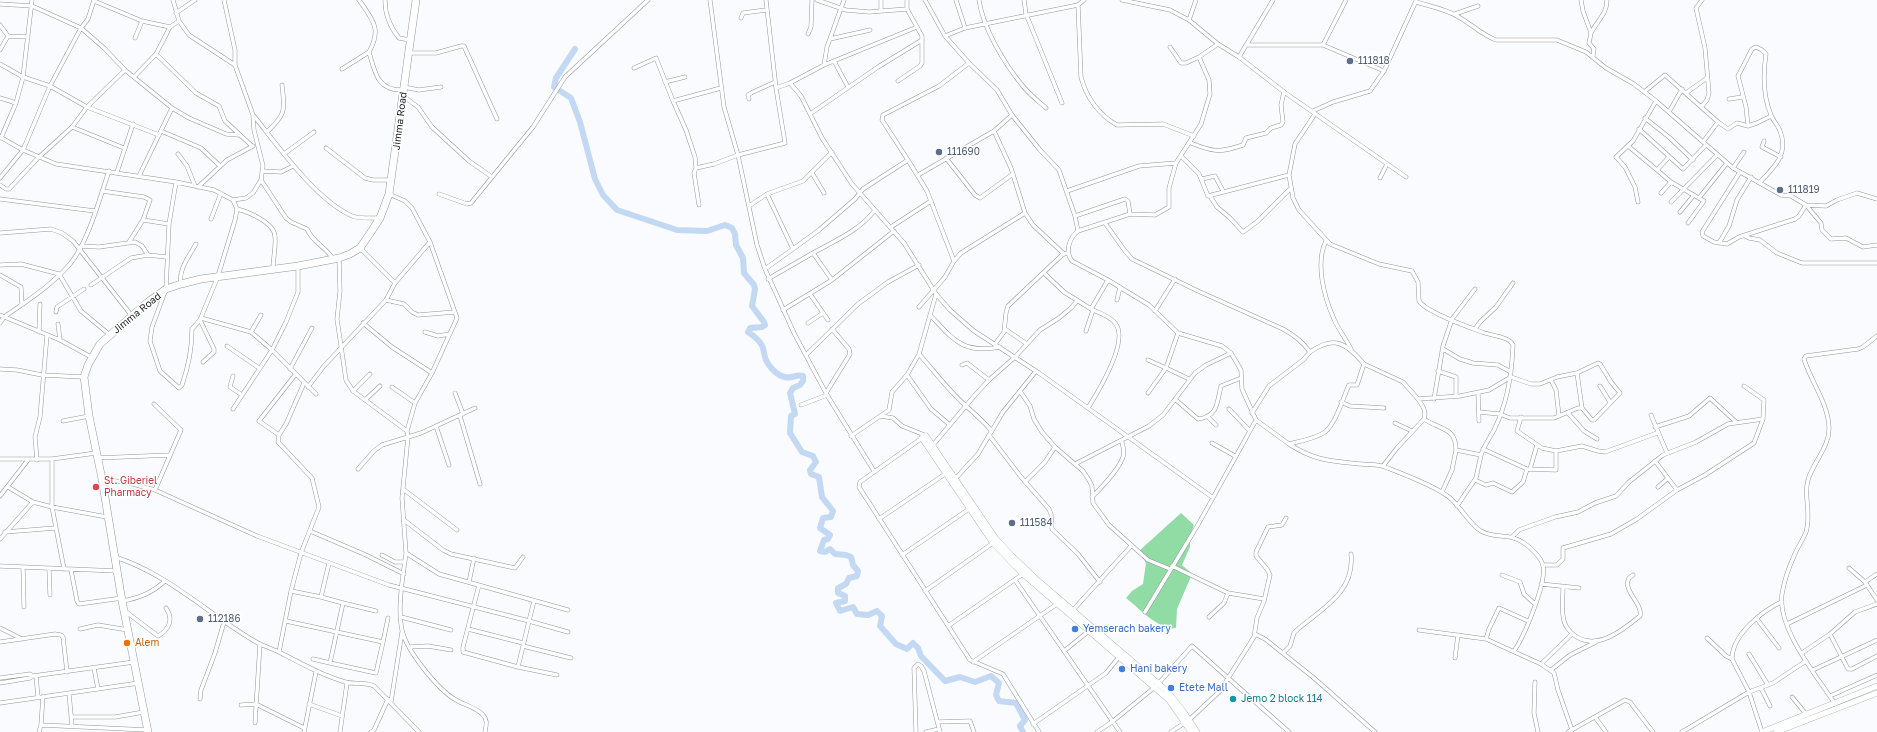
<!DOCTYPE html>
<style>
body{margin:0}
canvas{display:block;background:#fafbfe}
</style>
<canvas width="1877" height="732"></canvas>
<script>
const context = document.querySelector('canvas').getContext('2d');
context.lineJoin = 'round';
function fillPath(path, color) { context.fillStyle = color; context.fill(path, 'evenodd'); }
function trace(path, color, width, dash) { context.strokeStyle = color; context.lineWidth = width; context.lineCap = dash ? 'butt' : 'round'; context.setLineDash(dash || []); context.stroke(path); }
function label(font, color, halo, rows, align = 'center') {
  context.font = font + ' "Golos Text",sans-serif'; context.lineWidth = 3; context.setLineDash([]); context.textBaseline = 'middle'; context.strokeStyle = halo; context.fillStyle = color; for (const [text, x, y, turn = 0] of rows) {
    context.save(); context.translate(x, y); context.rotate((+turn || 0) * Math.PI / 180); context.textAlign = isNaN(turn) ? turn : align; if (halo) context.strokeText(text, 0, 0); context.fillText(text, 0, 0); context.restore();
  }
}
const forest = new Path2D(`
 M1181,513L1194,525L1190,536V547L1182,565L1192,574L1177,609L1176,628C1158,630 1139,608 1126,598L1132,591L1143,584L1146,563L1139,551Z`);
const river = new Path2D(`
 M575,49L556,78L554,87L571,98L580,122L595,179L603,195L617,210L677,230L707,231L725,225L732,228L735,234L736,245L743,258L744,273L754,285L755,289L752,306L764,322L765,325L762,327L750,328L748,332C754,336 761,341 763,348C764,351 764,354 765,357C767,365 777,376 785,377C792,379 796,374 803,376V381L800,385L793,388L790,393L795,414L791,416L790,433L802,452L813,456L816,462L810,470L811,474L819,477L822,497L833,511L831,517L823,518L820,528L830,535L828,539L824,540L820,551L825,552L830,549L835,554L846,555L851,557L853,565L858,571L857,576L849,578L846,584L838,588V593L845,596V601L836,603L840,611L853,607L857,614L868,615L877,611L882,616L880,626L896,644L907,649L913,643L918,648L921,656L945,681L960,677L975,682L991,676L999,683L996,695L999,701L1016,703L1025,720L1020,726L1023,732`);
const street = new Path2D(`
 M173,0L179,21L189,35L235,65
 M224,0L235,50V65L253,115L254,130L263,166L261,180L253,193L246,198L233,200
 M359,0C373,20 382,29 369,52C375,72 377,91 403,90
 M385,0C385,14 390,27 399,38L410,40
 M710,0L724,107L738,155L757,245L765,269L794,333L827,395L874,471
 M817,0L846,10L869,12L907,9
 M881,0V11
 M925,0L945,36L969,63L997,90L1012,115L1040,150L1059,170L1075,216L1078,231C1069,238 1065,252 1072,261L1108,280L1149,305L1178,333L1222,346L1231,353L1241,370L1242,389L1256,420L1199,523L1145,612
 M956,0L965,28
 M979,0C983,28 1004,63 1022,85C1029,94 1038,101 1046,108
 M1024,0L1026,14L1062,103
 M1122,0L1170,10L1189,20L1218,44L1239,57L1284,92L1406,177
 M1581,0L1583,11L1591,33L1589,43L1594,49L1593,56
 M94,1L142,21L170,27
 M1416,2C1429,6 1445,9 1457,16C1470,23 1482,35 1496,40H1557L1586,52L1606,68L1634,84L1656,101L1733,168L1781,195L1791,196L1806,205L1821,223L1822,230L1831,239L1846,238L1863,247L1877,245
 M0,4L32,6L81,28L104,48L125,70L172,108L189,118L226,134L238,135
 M1078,5L1081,77C1086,97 1099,115 1117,125L1163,124L1194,136
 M176,13L195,0
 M1455,14L1478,6
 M741,18L743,13L766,10
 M1189,20L1196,0
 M0,25L8,36
 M1591,33C1597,21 1607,14 1607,0
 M808,34L811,27L812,0
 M8,36L28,37
 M945,36L965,28L1078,5L1084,0
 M135,38L142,21
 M830,39L870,30
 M1246,45H1323L1384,71L1416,1
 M1323,45L1346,0
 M1170,47L1181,63H1186L1199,57
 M0,50L8,36
 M410,53H436L461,46H464L497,119
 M156,54L196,93L219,106L225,121L252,146
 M1239,57L1273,0
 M834,61L848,87
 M0,64L23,77L50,86L87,107L159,135
 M824,65L827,47L844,0
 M634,68L656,58L673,101L721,88
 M342,69L369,52
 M134,77L156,54L170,27L179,21
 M898,81L920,66L922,63V36L907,9V0
 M665,82L685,77
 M790,83L801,96L822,138L852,184L904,243L936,294L950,310L974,331L1039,373L1212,497
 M404,87L419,90L441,87
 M776,88L790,83L824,65L917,27
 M1644,92L1665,75L1718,122
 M1686,93L1707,78
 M403,96L418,107L432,127L469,161L492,177
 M0,98L16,103
 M749,99L748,95L751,93L775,82
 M1729,99L1743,97
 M673,101L686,130L695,157L696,168L694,173L699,205
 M1701,107L1707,100L1709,93L1705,48L1696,8L1702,0
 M1313,111L1333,102L1370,91L1384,71
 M1669,112L1682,89
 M810,114L878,67L922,40
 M1315,114L1295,144L1289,175L1293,198L1299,210L1330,244L1379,264L1412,271L1418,282L1419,301C1426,312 1468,327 1482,332C1491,336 1509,336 1513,345C1512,374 1507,404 1494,430C1489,439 1484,446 1481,455L1456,450C1456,427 1440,430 1424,419
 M254,116C278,146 316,200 352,216C360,219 371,218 380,218
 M1645,118L1670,138L1693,160
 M1748,126L1757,123L1771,116
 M72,127L124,148
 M1639,129L1683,169L1706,145
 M161,131L201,148L220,166
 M994,131L1011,168L1025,213L1033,225L1064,254
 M267,132C286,114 285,111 282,85
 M0,137L23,150L56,164L176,182L214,190L233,200L237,209L235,220L218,276L200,320L192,329C192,348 188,368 182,385L179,388L160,371L150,341L152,327L166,289L169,224L176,182
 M1,138L16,103L23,77L32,0
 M1764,141L1762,147L1781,157
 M1703,142L1718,122L1728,129L1737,123L1748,126L1746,107L1738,76L1752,49L1756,47L1762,50L1766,54C1763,74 1763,96 1771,115C1773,121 1778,125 1780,131C1789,153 1775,167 1760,182
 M1191,143C1213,152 1219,153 1243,145L1246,138L1266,133L1271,128L1281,125L1283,122L1281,105L1284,92
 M1628,146L1657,170L1669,157
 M326,148L365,178L373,180H392
 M178,154L187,166L195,186
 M284,154L314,132
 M1182,157L1199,174L1208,196L1289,175
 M946,158L975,195L980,198L1013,174
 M908,160L927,191L954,261
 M696,168L714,164L738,155L785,143L776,88L766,0
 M1733,168L1744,152
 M1657,170L1671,182L1704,201L1688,223
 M262,171L281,172L293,166
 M117,172L133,124
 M1740,172L1702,232L1703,236L1714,242L1727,244L1739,237L1795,219L1799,216L1806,205
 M812,173L824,193
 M918,175L994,131L1012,115
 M139,176L172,108
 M0,178L23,150L50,86L81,28L88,19L94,0
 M1380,178L1387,164
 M1202,179L1215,176L1223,191
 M261,180L286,218L291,222L307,229C313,243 325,246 333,259
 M0,185L6,189H9L38,158L72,127L87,107L125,70
 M198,187L227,160L253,146
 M102,191L144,197L150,200L143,220L129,242
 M1067,191L1139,166L1176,163
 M1661,193L1671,182
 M389,194L405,201L412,208L430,242L457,318L432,373L415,403L407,431L408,437L402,498L406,553L439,574L568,610
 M439,194L467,204L471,203L533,127L565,77L648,0
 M1210,196L1217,207L1230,218L1243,232L1258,221L1291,188
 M1699,198L1727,163
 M0,199L95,211
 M1638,202L1635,187L1625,167L1616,157L1633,141L1656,101
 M1671,202L1717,155
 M1806,205L1826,206L1837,200L1857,193L1877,199
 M749,206L767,194L803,181L832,152
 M237,209C249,212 275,223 275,237C276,248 273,258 273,269
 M1680,212L1694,195
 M1075,216L1125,199L1128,201L1130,214
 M211,219L221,193
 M143,220L169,224
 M1105,223L1125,251L1132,259L1198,291L1283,329C1294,335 1303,342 1310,352L1303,360L1269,386L1252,413
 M891,227L931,201
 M1078,231L1130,214L1155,215L1169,207V188L1176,163L1201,124L1210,94L1209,80L1199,57L1218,44
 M0,233L51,229L62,233L73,241L132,316
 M1745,236L1749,238L1760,240L1777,253L1802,263H1877
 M1326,241C1315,263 1324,297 1334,319C1338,329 1346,339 1351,349
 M1719,243L1729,226L1737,200L1751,177
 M81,246L99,247L135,242L142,246L148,255
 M360,248L395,283
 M793,249L819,230L855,199L863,189L908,160L882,120L883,115L939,86L969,63
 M813,253C836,240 859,231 875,210
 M339,258L340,291L337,319L346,380L353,391L407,431
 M0,265L21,264L59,274L81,311L110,335
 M765,269L793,249L767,194
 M1044,273L1064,292L1091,309L1108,280
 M0,275L21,287L22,305
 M768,279L813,253L832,280
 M181,284C178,270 189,256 196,244
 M91,285L131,258L148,255L166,257
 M810,294L828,320
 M936,294L919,354C934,371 949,391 966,406C975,414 983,421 991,430
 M386,300L404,304L412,312L418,315L455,312
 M1117,300L1120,287
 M919,307L945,277L954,261L961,253L1025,213
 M783,310L832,280L894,231
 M1155,311L1175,279
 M56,312L57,307L84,289
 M0,315L60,340L91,357
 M930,315C954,340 962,354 1000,347
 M201,318L251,332L272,350L316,394
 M200,320L214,349V352L203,362
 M0,323L4,317C27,301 51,286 70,264C88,243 100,197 109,171
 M363,323L392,347L432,373
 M808,323L823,313
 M58,324L60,340
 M1005,329L1027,344
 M1475,329L1480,322L1496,307L1513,283
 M1086,331L1093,310
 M39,332L40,304
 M251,332L261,315
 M425,332L438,336L450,334
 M1178,333L1166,368L1189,379
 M995,344L1004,332L1006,313L1008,306L1062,255L1067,253
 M227,346L259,368
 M1443,349L1460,359L1473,363L1498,365L1511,372
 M919,354L907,375L931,409L950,425
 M806,355L858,304L888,282L919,265
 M1148,360L1166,368L1148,393
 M1364,364L1403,382L1418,399L1460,396L1489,390L1511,377
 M962,365L967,363L989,380
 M0,369L17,370L42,375L84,377
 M290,369L312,328
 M1036,371L1020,391L1030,406L1034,419L1042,432L1055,447L1083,471L1089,480L1092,486L1093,503L1109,525L1148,560L1170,569
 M1438,371L1456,377V396
 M233,376L230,387L242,395
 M1511,377L1531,384H1540L1557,377L1577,373L1598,363L1600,364L1611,382L1620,393L1594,420H1592L1582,408L1577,373
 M1551,380L1556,390L1559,416
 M1600,386L1610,402
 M308,387L324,366L386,300L395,283L430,242
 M392,387L415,403
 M353,391L370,374
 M455,393L463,414
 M826,393L850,354L849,349L832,329
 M1478,393L1479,421
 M1434,399L1443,346L1452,319L1475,289
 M365,400L380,386
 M1176,400L1198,419C1218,417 1217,402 1221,386L1241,378
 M1341,402L1350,406L1384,408
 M154,404L181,430L155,490
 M801,405L827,395
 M1088,408C1098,392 1130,340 1115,323C1110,316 1099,313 1091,309
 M233,409L272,350L286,322L298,292V266
 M1229,409L1249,430
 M1479,412L1500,414L1510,418H1554L1578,408H1582
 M1568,413L1584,431L1597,439
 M1651,415L1667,453
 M460,416L480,484
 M881,416L893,418L902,426L922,434
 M1207,416L1216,425
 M1256,420L1289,444C1301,441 1315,439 1325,432C1336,423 1343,398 1349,385H1357L1364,364C1346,343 1335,335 1310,352
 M63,421L89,416
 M1395,423L1412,431
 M436,426L449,465
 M1655,427L1689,416L1710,398L1736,422
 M279,435L259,421L295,375
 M989,435L1021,477L1049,509L1051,514L1052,529L1078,554L1100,582
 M851,436L889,410L892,392L907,375
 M926,436L922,434V438L860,482L859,487L970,660L1003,674L1039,732
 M1212,443L1235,456
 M1289,444C1315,461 1331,461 1361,464C1368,465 1378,464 1385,467C1403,474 1436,486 1450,498C1460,506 1471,526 1481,531C1494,539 1511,533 1524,543C1530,547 1542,558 1543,566C1547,582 1524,637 1514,651
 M933,445L975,395L989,380L1015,357L1040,330L1059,318L1071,308L1077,301
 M1483,449L1527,469L1556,470V451L1542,448L1517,431L1521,417
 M1556,451L1582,446L1598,451L1605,452L1657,433
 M97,458L170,455
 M0,459H52L96,453
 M52,459V507L64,569
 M37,460L35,437L40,417L47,335
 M1655,461L1677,490
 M1075,464L1149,426L1163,415L1195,373L1206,365L1231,353
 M1383,466L1397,448L1424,419C1427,411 1422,405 1418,399
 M358,469L374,451L382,445L421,433L475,408
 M1530,469L1537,445
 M956,478L978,454L1003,412L1020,391
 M102,479L129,483L155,490L257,536L389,585L529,621L518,667L557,675
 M1475,480L1486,485L1493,483L1512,492L1523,482L1527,469
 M1025,482L1045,462L1055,447
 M8,487L33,502L52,507L107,517
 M1658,487L1667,479
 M403,489L457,530
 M1442,492L1452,470L1456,450
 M0,496L28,460
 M1092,497C1102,487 1119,470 1123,457C1125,452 1123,447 1122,442
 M1457,506L1476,478L1481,455
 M879,519L945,474
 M404,520L443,550L451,554L515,568L523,557
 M310,531L366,555L404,574
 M5,532L55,528
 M1512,537L1519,530L1555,517L1578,512L1595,503L1616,496L1629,482L1663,455L1696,442L1728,424L1763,419
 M0,539L33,502
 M406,553C403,576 397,608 402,630C406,650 438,690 456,700C464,705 476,707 483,715C488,720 486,726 485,732
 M382,555L395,562H405
 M902,555L969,509
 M115,557C169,574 210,616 258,643C266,647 273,649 281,653C302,664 322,675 345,682C355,685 362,681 374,686L419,732
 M1543,565H1557L1563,559V548L1611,534L1637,519L1677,490L1705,475L1754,443L1763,419L1764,400L1744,386
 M0,566L117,571
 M1172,566L1228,593L1264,599
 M23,567L24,607
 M1849,568L1865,582L1877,600
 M49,569L50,595
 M71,570L77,601L79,604L122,598
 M1502,575L1520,582L1524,594L1535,604
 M1015,580L1120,732
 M469,582L474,558
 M1865,582L1877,574
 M1541,584L1579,588
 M479,585L463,647V652L518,667
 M1563,587C1563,597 1561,610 1564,621C1565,626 1570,632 1574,635C1596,652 1623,630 1640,616C1643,603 1622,591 1629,578L1633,575
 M291,591L321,597L329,563
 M925,591L993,543
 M122,601C139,598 152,593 165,581
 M534,601L529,621L568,632
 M343,603L376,611
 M1073,610L1131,546
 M125,611L158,636C169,630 174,619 166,608
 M401,617L451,630
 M1209,617L1224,603L1228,593
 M1757,619L1779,648
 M286,621L383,642L388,618
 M1787,624L1867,585
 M948,626L1023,574
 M0,628L22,639
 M80,629L98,625L128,630
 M468,629L523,643
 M1419,630L1486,639L1541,664L1554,673L1558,690L1572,730
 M1255,634L1265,639L1314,678L1375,732
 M1830,634L1848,669H1852L1877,656
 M1707,638L1726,656L1732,659
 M1486,639L1489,629L1499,608L1528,621
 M0,642L55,634L61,635L63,637L67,672
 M523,646L571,658
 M410,647L428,646L451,650
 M1064,651L1089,631
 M279,652L291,591L301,553L319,507L312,478L278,442L279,435L286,424L304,383
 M1283,653L1290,646L1294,633L1298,629C1323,608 1355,592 1351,554
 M1802,653L1830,634L1855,612L1877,604
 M1749,654L1768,685
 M1455,658L1458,635
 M313,659L330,663L343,603L321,597
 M973,662L1057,604
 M330,663L376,673L383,642
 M1541,664L1572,634
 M94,668L98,689
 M1551,670L1570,655L1596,642
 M1813,670L1877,640
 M33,676L134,662
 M36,676L38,697
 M0,678L30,674L33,676L30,678L0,683
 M1535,682L1534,713L1538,732
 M1158,684L1192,646L1289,732
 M1761,688L1770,706
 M69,693L72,726
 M1830,696L1877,675
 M1792,697L1806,714
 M200,699L201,690L215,653L224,622
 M391,702L402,632
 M0,703L139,683
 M309,704L342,716
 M1835,704C1817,676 1777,629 1782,594C1784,582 1789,567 1794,556C1797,548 1803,540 1806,532C1812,512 1803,496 1808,480C1813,462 1830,447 1829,427C1828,403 1811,382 1804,359L1806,356L1858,349L1863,347L1877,336
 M241,705L256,704L304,728
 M71,717H115L144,712
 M1595,717L1606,732
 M938,722L970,721L974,732
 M255,723L260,644
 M1033,724L1106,673L1119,657
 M41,725L148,730
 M39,732L41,725L43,696
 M304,732L316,672
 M340,732L347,683
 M371,732L374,730L388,699
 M916,732L914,668L918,664L921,666L924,671L940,732
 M926,732L939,729
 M1097,732L1112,722L1155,687
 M1171,732L1189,720L1220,691L1254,637L1257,618L1264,601L1270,575L1267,569L1256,556V552L1268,527L1282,525L1286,518
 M1568,732L1625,700L1630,702L1653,732
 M1682,732L1749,692L1773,683L1806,661
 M1762,732L1749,692L1732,659C1732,635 1761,612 1781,602`);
const secondary = new Path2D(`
 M926,436L996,539L1012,556L1036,579L1167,691L1183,711L1197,732
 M922,438L993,543L1023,574L1169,700L1191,732
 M1762,732L1877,686
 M1776,732L1877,693`);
const highway = new Path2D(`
 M148,732L122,601L102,479L89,416L84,377L88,365L100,344L148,302L166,289L181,284L201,279L298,266L339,258L350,254L360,248L371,232L380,218L389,194L416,0`);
const markers = [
 [1350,61,4,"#5c6f8a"],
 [939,152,4,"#5c6f8a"],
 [1780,190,4,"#5c6f8a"],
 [96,487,4,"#e0444e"],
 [1012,523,4,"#5c6f8a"],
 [200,619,4,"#5c6f8a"],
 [1075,629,4,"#3f7fe0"],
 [127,643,4,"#e8710a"],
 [1122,669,4,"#3f7fe0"],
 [1171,688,4,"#3f7fe0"],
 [1233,699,4,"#0f9aa8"]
];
const serviceNames = [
 ["111818",1358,61],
 ["111690",947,152],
 ["111819",1788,190],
 ["111584",1020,523],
 ["112186",208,619]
];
const streetNames = [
 ["Jimma Road",400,121,-83],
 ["Jimma Road",137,313,-39]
];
const healthNames = [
 ["St. Giberiel",104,481],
 ["Pharmacy",104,493]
];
const shopNames = [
 ["Yemserach bakery",1083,629],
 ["Hani bakery",1130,669],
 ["Etete Mall",1179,688]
];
const foodNames = [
 ["Alem",135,643]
];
const cultureNames = [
 ["Jemo 2 block 114",1241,699]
];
fillPath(forest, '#91dca5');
trace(river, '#c3d9f3', 6);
trace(street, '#959699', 4.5);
trace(secondary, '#959699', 6);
trace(highway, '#959699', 8);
trace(street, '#fff', 3.5);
trace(secondary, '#fff', 5.5);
trace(highway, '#fff', 7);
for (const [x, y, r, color] of markers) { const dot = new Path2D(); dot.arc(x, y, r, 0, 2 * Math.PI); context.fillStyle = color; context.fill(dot); trace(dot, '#fff', 1.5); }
label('10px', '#4e5e75', '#fff', serviceNames, 'left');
label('10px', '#1c1c1d', '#fff', streetNames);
label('10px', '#be3a42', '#fff', healthNames, 'left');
label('10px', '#366cbe', '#fff', shopNames, 'left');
label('10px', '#c56008', '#fff', foodNames, 'left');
label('10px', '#0d838f', '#fff', cultureNames, 'left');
</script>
